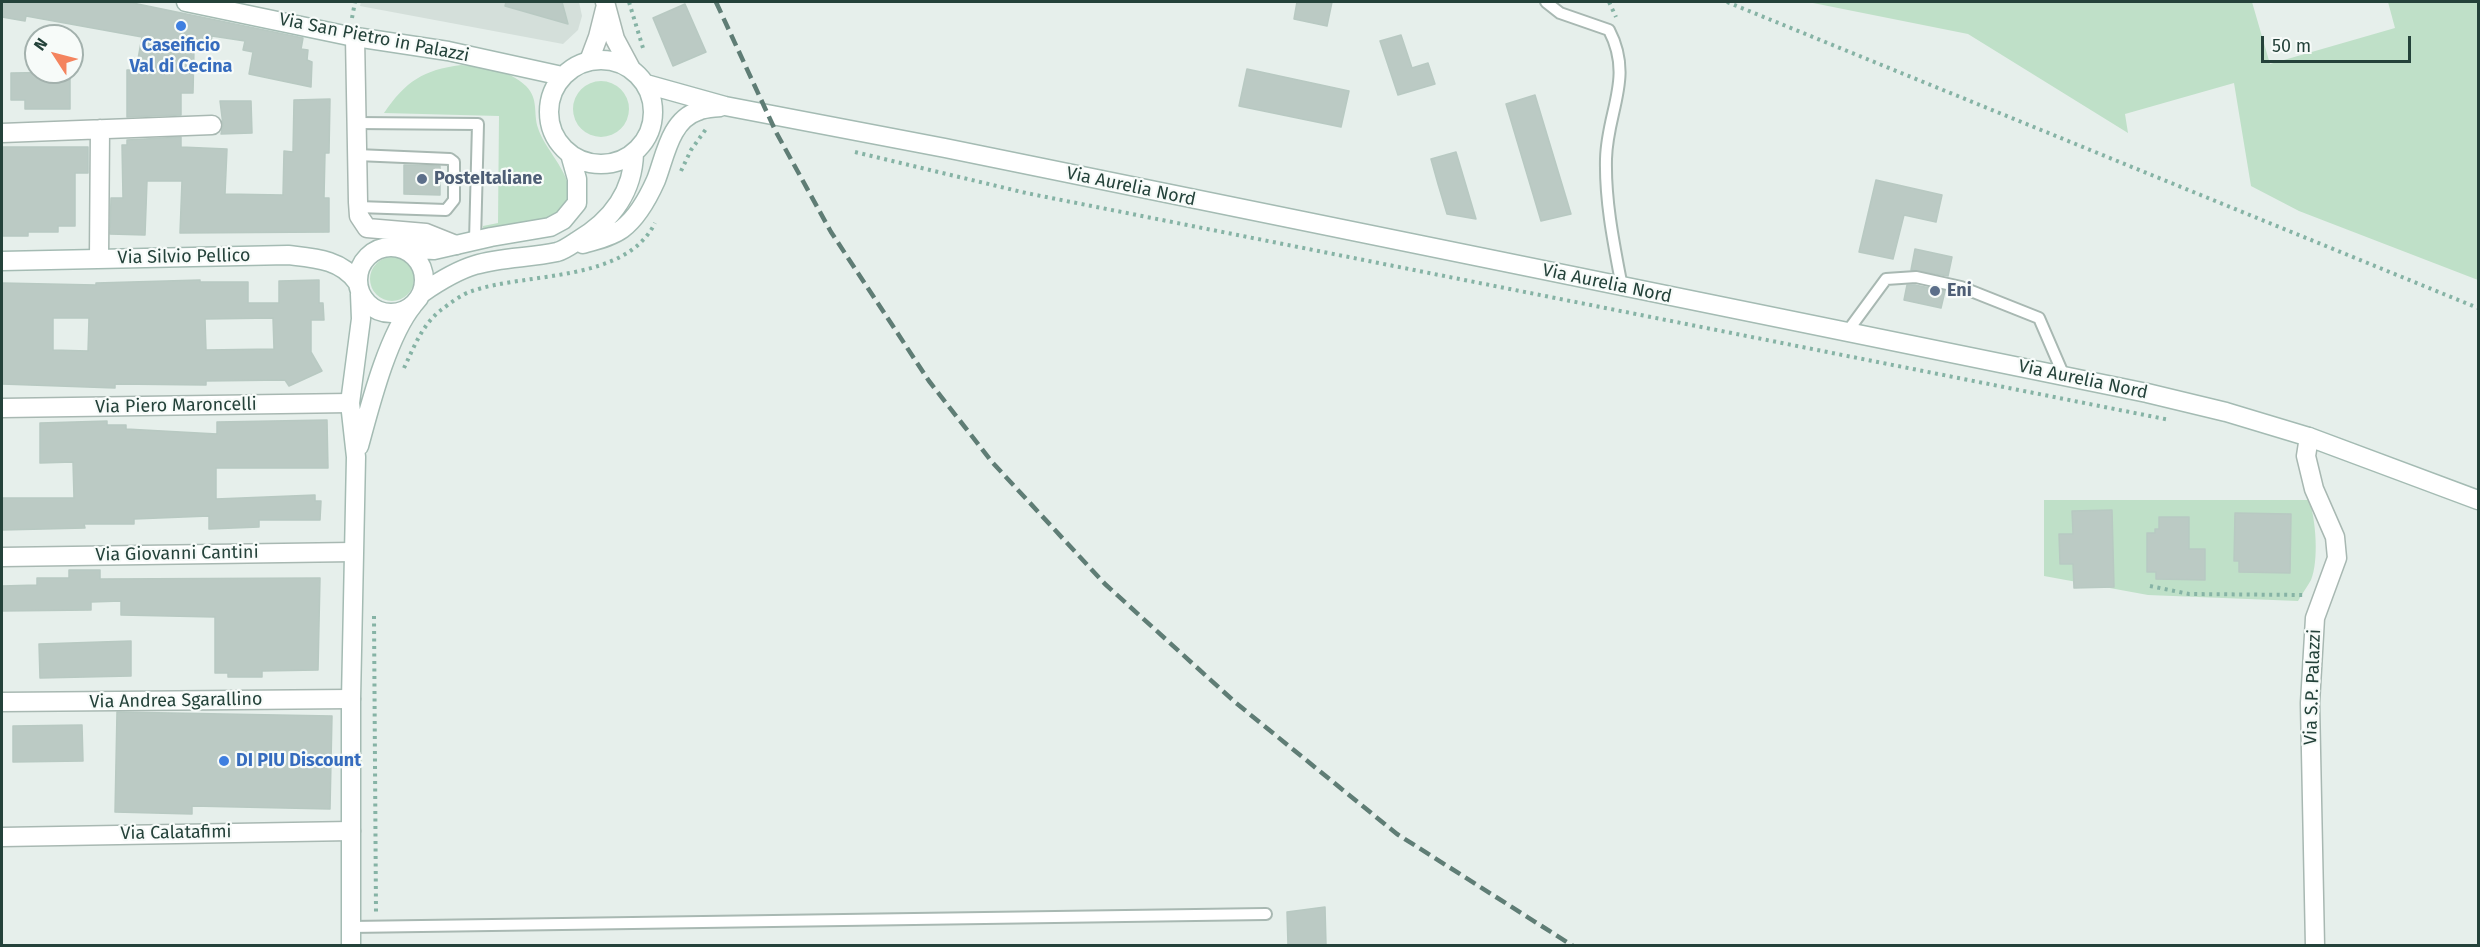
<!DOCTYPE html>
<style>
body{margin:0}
#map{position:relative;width:2480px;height:947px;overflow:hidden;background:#e6efeb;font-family:"Fira Sans",sans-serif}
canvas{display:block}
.frame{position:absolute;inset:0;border:3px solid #24423a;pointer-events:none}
.north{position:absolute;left:24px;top:24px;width:60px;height:60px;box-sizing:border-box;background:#f7fbf9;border:2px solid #a3b1ad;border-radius:50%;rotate:306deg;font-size:16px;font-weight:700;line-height:24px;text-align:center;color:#24423a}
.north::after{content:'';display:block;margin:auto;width:21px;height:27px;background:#f4845f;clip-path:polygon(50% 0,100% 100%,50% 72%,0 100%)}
.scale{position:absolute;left:2261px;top:36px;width:150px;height:27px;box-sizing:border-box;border:3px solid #24423a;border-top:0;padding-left:8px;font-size:18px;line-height:21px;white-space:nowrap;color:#24423a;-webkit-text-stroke:4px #f7fbf9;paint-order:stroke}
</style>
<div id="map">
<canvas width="2480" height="947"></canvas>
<div class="frame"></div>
<div class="north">N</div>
<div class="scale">50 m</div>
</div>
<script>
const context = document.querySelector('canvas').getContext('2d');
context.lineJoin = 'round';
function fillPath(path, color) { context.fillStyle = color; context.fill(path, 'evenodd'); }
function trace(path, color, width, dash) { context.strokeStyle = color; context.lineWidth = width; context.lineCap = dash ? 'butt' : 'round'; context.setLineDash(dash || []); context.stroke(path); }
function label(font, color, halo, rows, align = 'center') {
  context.font = font + ' "Fira Sans",sans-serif'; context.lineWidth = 4.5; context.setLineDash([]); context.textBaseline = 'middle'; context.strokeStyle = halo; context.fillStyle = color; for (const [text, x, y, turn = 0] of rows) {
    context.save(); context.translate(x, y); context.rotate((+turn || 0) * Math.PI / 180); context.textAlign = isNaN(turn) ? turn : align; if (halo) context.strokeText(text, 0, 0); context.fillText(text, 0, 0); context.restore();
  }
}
const built = new Path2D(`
 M361,2H579L582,16L578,30L563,44L360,6Z`);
const green = new Path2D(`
 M1808,2H2252L2270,64L2395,28L2388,2H2478V280L2299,211L2251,186L2234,83L2125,114L2128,133L1968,34Z
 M461,65C484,67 508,69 526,86C539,99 533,113 538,128C547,157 591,188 555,217C547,223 496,229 483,231V226L498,223L499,116L384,113C406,81 423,70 461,65Z
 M573 109a28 28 0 1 1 56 0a28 28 0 1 1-56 0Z
 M370 279a22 22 0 1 1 44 0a22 22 0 1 1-44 0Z
 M2044,500H2309C2316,519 2319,561 2311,580C2307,587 2302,594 2298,601L2148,595L2044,576Z`);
const building = new Path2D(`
 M2,2H128L303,38L301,49L308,50L307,60L312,62L311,87L249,74L253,52L243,50L245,41L212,36L209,52L194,49L193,93H181V115L127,117V70H136L142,37L26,16L25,21L2,17Z
 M506,2H562L568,24L505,6Z
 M1297,2H1332L1327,26L1294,19Z
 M685,4L706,52L673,66L653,18Z
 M1401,35L1412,68L1428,63L1435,84L1398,95L1380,41Z
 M1247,69L1349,91L1341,127L1239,106Z
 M70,72V109H25V100H11V73Z
 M1535,95L1571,214L1541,221L1506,104Z
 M330,99L329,153H325L324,198H329V232L180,233L182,181H147L145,235L110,234L111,198H123L122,145H127V140L181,137V147L227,149L225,194L283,195L284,151L293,152L294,100Z
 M220,101H251L252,133L221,134L223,125Z
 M2,147H88V173H75V226H58V232H28V236H2Z
 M1456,152L1476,219L1447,214L1438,184L1431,159Z
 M404,165L440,166V195L404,194Z
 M1876,180L1942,195L1936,222L1904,215L1893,259L1859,252Z
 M1915,249L1952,257L1948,276L1911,270Z
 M200,280V282H248V303H279V281L319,280V303H323L324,320H311V352L322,371L289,386L285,380L206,381V385L115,384V388L2,384V283L96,285V283ZM53,318H89L88,351L53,350ZM273,318L274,349L206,350L205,319Z
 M1907,285H1915L1945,291L1941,308L1904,300Z
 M327,420L328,468H216V499L315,495V501H321L320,520H259V527L209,529V516L134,519V524H84L85,528L2,530V498H74L73,462L40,463V423L107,421V425H126V429L217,434V422Z
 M2112,510L2114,587L2074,588L2073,564H2060L2059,534H2073L2072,511Z
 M2235,513L2291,514L2290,573L2239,572V561H2234Z
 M2159,517H2189V549H2205V580L2156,579V572H2147V533H2155V529H2159Z
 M69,570H100V579L320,578L318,670L262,671V677H228V673H215V617L121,615V601L91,602V610L2,611V586L37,585V578H69Z
 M131,641V676L40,678L39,644Z
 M117,712L332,716L330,809L192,806V814L115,812Z
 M82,725L83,761L13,762V726Z
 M1325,907L1326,945H1288L1287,912Z`);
const path = new Path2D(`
 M629,2L643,48
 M1609,2L1616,17
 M1727,2L2478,308
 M352,18L355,2
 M855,152L1026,193L2170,420
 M681,171L691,150L706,129
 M404,368C414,347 422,325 441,310C449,304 462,294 472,291C527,272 625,283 655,223
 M2150,586L2189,594L2305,595
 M374,616L376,912`);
const lane = new Path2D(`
 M1546,2L1560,13L1609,30C1634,78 1607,111 1606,159C1605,202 1614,245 1622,287
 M356,123L478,124L475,241
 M357,155L450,159L454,162V200L446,210L358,207
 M1847,332L1886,279L1916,277L1961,287L2039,318L2064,376
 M351,927L1266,914`);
const street = new Path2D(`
 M605,2L615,39L630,67
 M355,37L358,202L359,216L367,228L426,233L456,245
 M589,61L598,37L605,9
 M2,133L212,125
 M99,258L100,129
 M2,408L350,403
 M2309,437L2306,456L2314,489L2335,537L2337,558L2315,618L2310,703L2315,946
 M2,557L353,552
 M2,702L351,699
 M2,837L351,831`);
const secondary = new Path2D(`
 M186,2L349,36L448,51L562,76
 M549 112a52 52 0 1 1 104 0a52 52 0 1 1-104 0Z
 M646,84L725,106L945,148L2147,393L2226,412L2309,437L2478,500
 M583,244C596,240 611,237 622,229C638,217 648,198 656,180C665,157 670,120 698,111C705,108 713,108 720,107
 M358 280a33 33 0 1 1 66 0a33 33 0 1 1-66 0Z
 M403,248L434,250L491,237L550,227L563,220L577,203V179L570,154
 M2,261L288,255C314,258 341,259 357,282
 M422,293C438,282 455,271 475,265C501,257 530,258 557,252C564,250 571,245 577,241C611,221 633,192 634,153
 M359,446C370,406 387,337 413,305
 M351,946V699L356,457L350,403L361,319L360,294`);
const rail = new Path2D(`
 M716,2L776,132L831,232L929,381L992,462L1105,584L1236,703L1397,834L1573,946`);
const markers = [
 [181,26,6,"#3f7fe0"],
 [422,179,6,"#5c6f8a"],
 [1935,291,6,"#5c6f8a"],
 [224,761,6,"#3f7fe0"]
];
const streetNames = [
 ["Via San Pietro in Palazzi",374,38,11],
 ["Via Aurelia Nord",1131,187,12],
 ["Via Silvio Pellico",184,257,-1],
 ["Via Aurelia Nord",1607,284,12],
 ["Via Aurelia Nord",2083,380,12],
 ["Via Piero Maroncelli",176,406,-1],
 ["Via Giovanni Cantini",177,554,-1],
 ["Via S.P. Palazzi",2313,687,-88],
 ["Via Andrea Sgarallino",176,701,-1],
 ["Via Calatafimi",176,833,-1]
];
const shopNames = [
 ["Caseificio",181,46],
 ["Val di Cecina",181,67],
 ["DI PIU Discount",236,761,"left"]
];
const serviceNames = [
 ["PosteItaliane",434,179],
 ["Eni",1947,291]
];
fillPath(built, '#d4dfda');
fillPath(green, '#bfe0c8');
fillPath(building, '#bbcac4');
trace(building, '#b8c9c2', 1.5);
trace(lane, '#a8b8b2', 14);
trace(street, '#a8b8b2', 21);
trace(secondary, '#a4bbb3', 21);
trace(path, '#86b3a5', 4, [3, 4.5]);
trace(lane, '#fff', 10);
trace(street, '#fff', 18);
trace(secondary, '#fff', 18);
trace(rail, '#5f7d75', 4.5, [12, 6]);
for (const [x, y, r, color] of markers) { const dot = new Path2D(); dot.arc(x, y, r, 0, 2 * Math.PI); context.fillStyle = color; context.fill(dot); trace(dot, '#f7fbf9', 2); }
label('18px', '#24423a', '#f7fbf9', streetNames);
label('bold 18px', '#366cbe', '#f7fbf9', shopNames);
label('bold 18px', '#4e5e75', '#f7fbf9', serviceNames, 'left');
</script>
